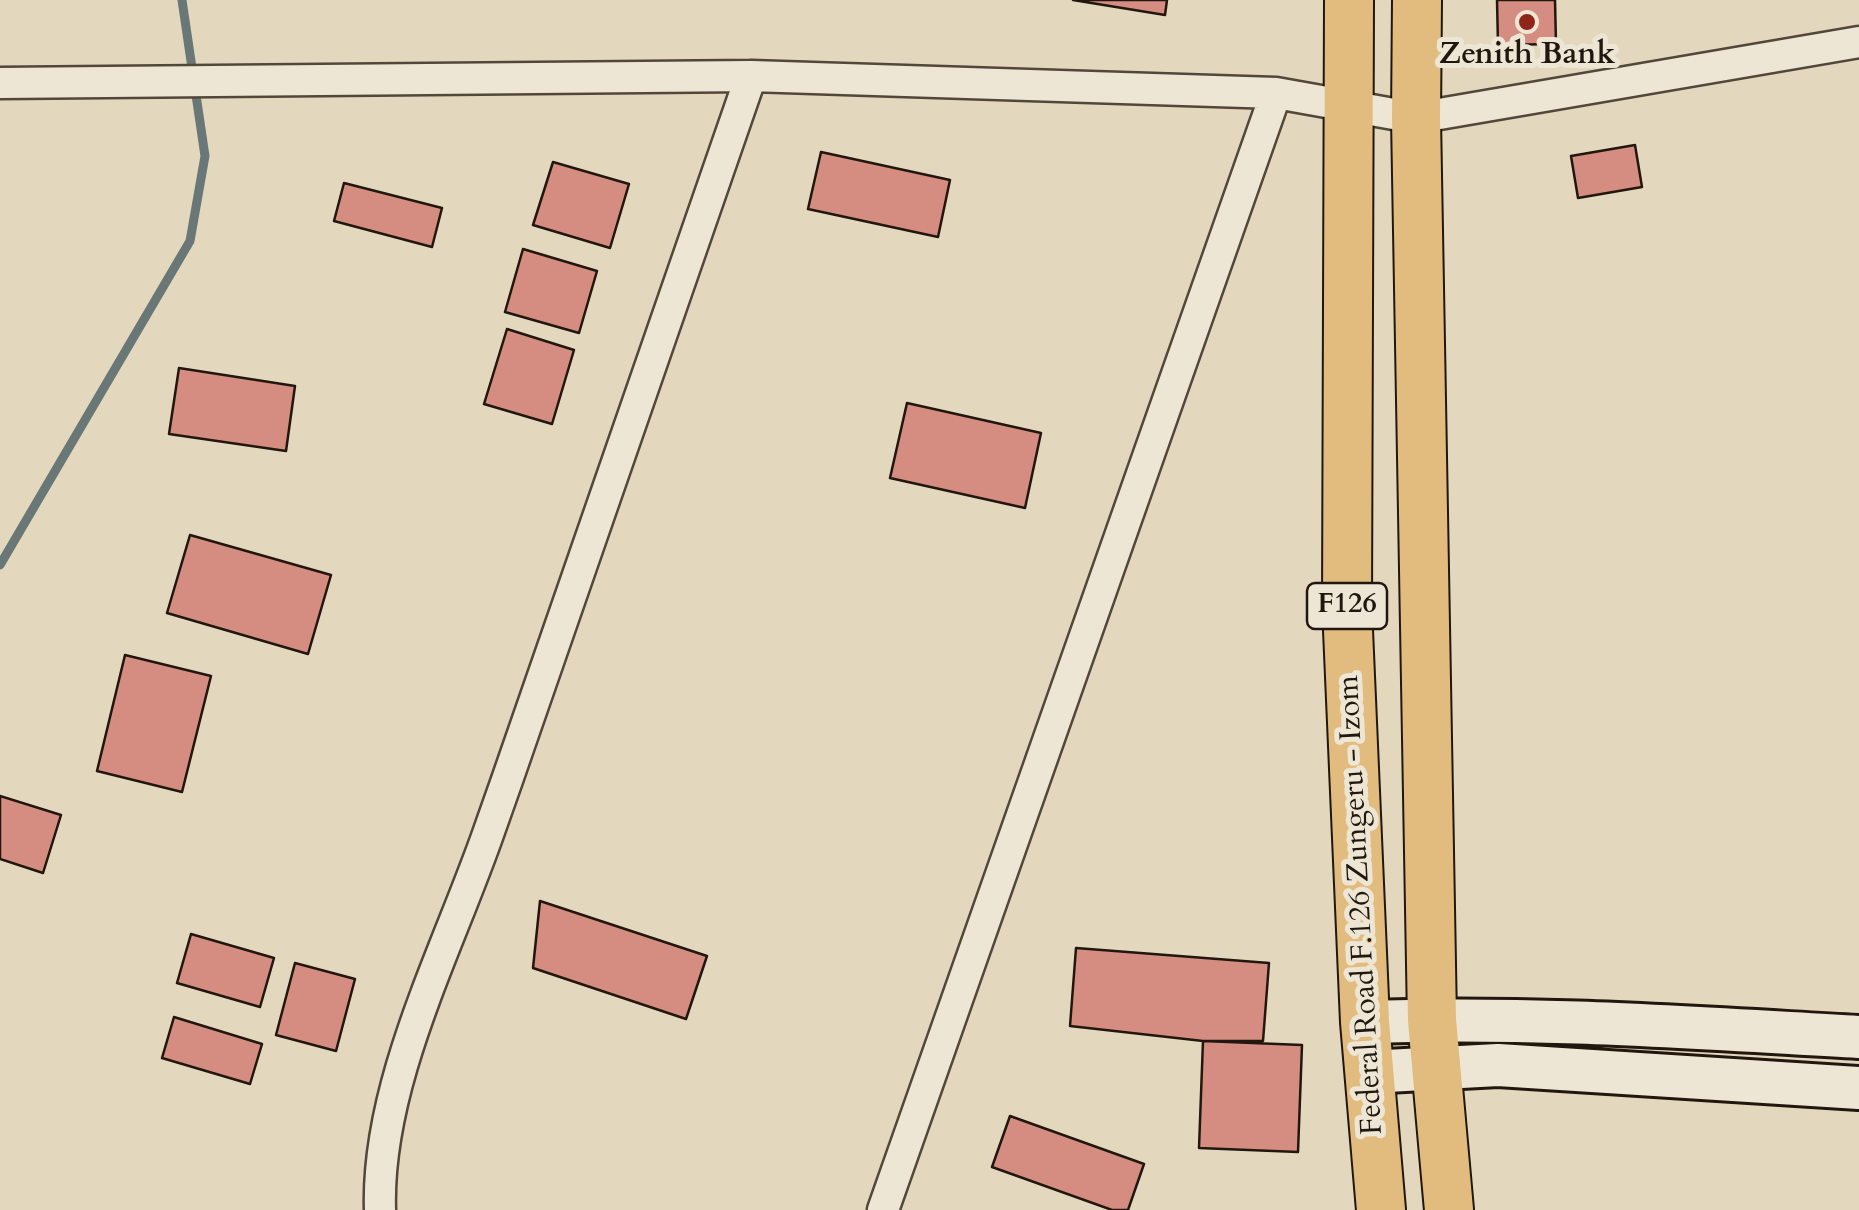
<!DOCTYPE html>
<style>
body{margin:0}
canvas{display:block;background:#e3d8bd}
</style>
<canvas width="1859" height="1210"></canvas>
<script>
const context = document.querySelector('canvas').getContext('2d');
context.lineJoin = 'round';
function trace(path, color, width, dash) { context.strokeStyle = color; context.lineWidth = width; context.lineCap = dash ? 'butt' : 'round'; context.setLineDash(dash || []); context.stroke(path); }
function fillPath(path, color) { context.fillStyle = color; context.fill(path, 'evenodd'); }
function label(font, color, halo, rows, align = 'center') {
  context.font = font + ' Cardo,serif'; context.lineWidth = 10; context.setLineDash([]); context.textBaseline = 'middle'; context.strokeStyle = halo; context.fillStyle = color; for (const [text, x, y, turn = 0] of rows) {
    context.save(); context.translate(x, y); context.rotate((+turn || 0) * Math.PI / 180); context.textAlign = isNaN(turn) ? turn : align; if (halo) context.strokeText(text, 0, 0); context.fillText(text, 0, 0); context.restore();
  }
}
const stream = new Path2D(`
 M0,565L190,241L205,156L182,0`);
const building = new Path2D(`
 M1073,0H1167L1165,15Z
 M1497,0H1555L1556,44L1498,45Z
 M1635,145L1642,187L1578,198L1571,156Z
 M821,152L950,180L938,237L808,209Z
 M553,162L629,184L610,248L533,225Z
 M344,183L442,208L432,247L334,221Z
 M523,249L597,271L579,333L505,312Z
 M507,329L574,350L552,424L484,404Z
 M179,368L295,386L286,451L169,434Z
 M907,403L1041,433L1025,508L890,478Z
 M190,535L331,575L308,654L167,613Z
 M125,655L211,676L182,792L97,771Z
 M0,796L61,815L43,873L0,859Z
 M540,901L707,956L686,1019L533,968Z
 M191,934L274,958L260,1007L177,983Z
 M1076,948L1269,963L1263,1041H1203L1070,1026Z
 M295,963L355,979L336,1051L276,1035Z
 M174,1017L262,1044L250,1084L162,1058Z
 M1203,1041L1302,1045L1298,1152L1199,1148Z
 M1010,1116L1144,1164L1128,1210H1112L992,1167Z`);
const street = new Path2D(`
 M0,83L751,76L1276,93L1416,118L1859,42
 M380,1210C376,1085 447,951 488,834C577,582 663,329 751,76
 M883,1210L1276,93`);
const secondary = new Path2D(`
 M1365,1022C1530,1016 1695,1028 1859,1037
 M1368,1072L1498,1065L1859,1088`);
const primary = new Path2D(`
 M1349,0L1347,607L1365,1022L1381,1210
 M1417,0L1416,118L1432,1020L1449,1210`);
const markers = [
 [1527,22,10,"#8f2418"]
];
const shields = [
 [1347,606,80]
];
const shieldNames = [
 ["F126",1347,606]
];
const poiNames = [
 ["Zenith Bank",1527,56]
];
const streetNames = [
 ["Federal Road F.126 Zungeru - Izom",1362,905,-93]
];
trace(stream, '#697876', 9);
fillPath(building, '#d58d82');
trace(building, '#22170f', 2.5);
trace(street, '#52473a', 35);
trace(secondary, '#22170f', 48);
trace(primary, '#22170f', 52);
trace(street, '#ede6d4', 30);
trace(secondary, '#ede6d4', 42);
trace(primary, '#e2bc7e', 48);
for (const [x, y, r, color] of markers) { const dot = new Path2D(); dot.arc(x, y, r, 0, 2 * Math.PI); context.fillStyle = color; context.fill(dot); trace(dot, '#ede6d4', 4); }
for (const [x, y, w] of shields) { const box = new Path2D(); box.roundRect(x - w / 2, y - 23, w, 46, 8); context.fillStyle = '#ede6d4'; context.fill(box); trace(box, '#22170f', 2.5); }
label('bold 28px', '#22170f', null, shieldNames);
label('bold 30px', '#22170f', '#ede6d4', poiNames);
label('30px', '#22170f', '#ede6d4', streetNames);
</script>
